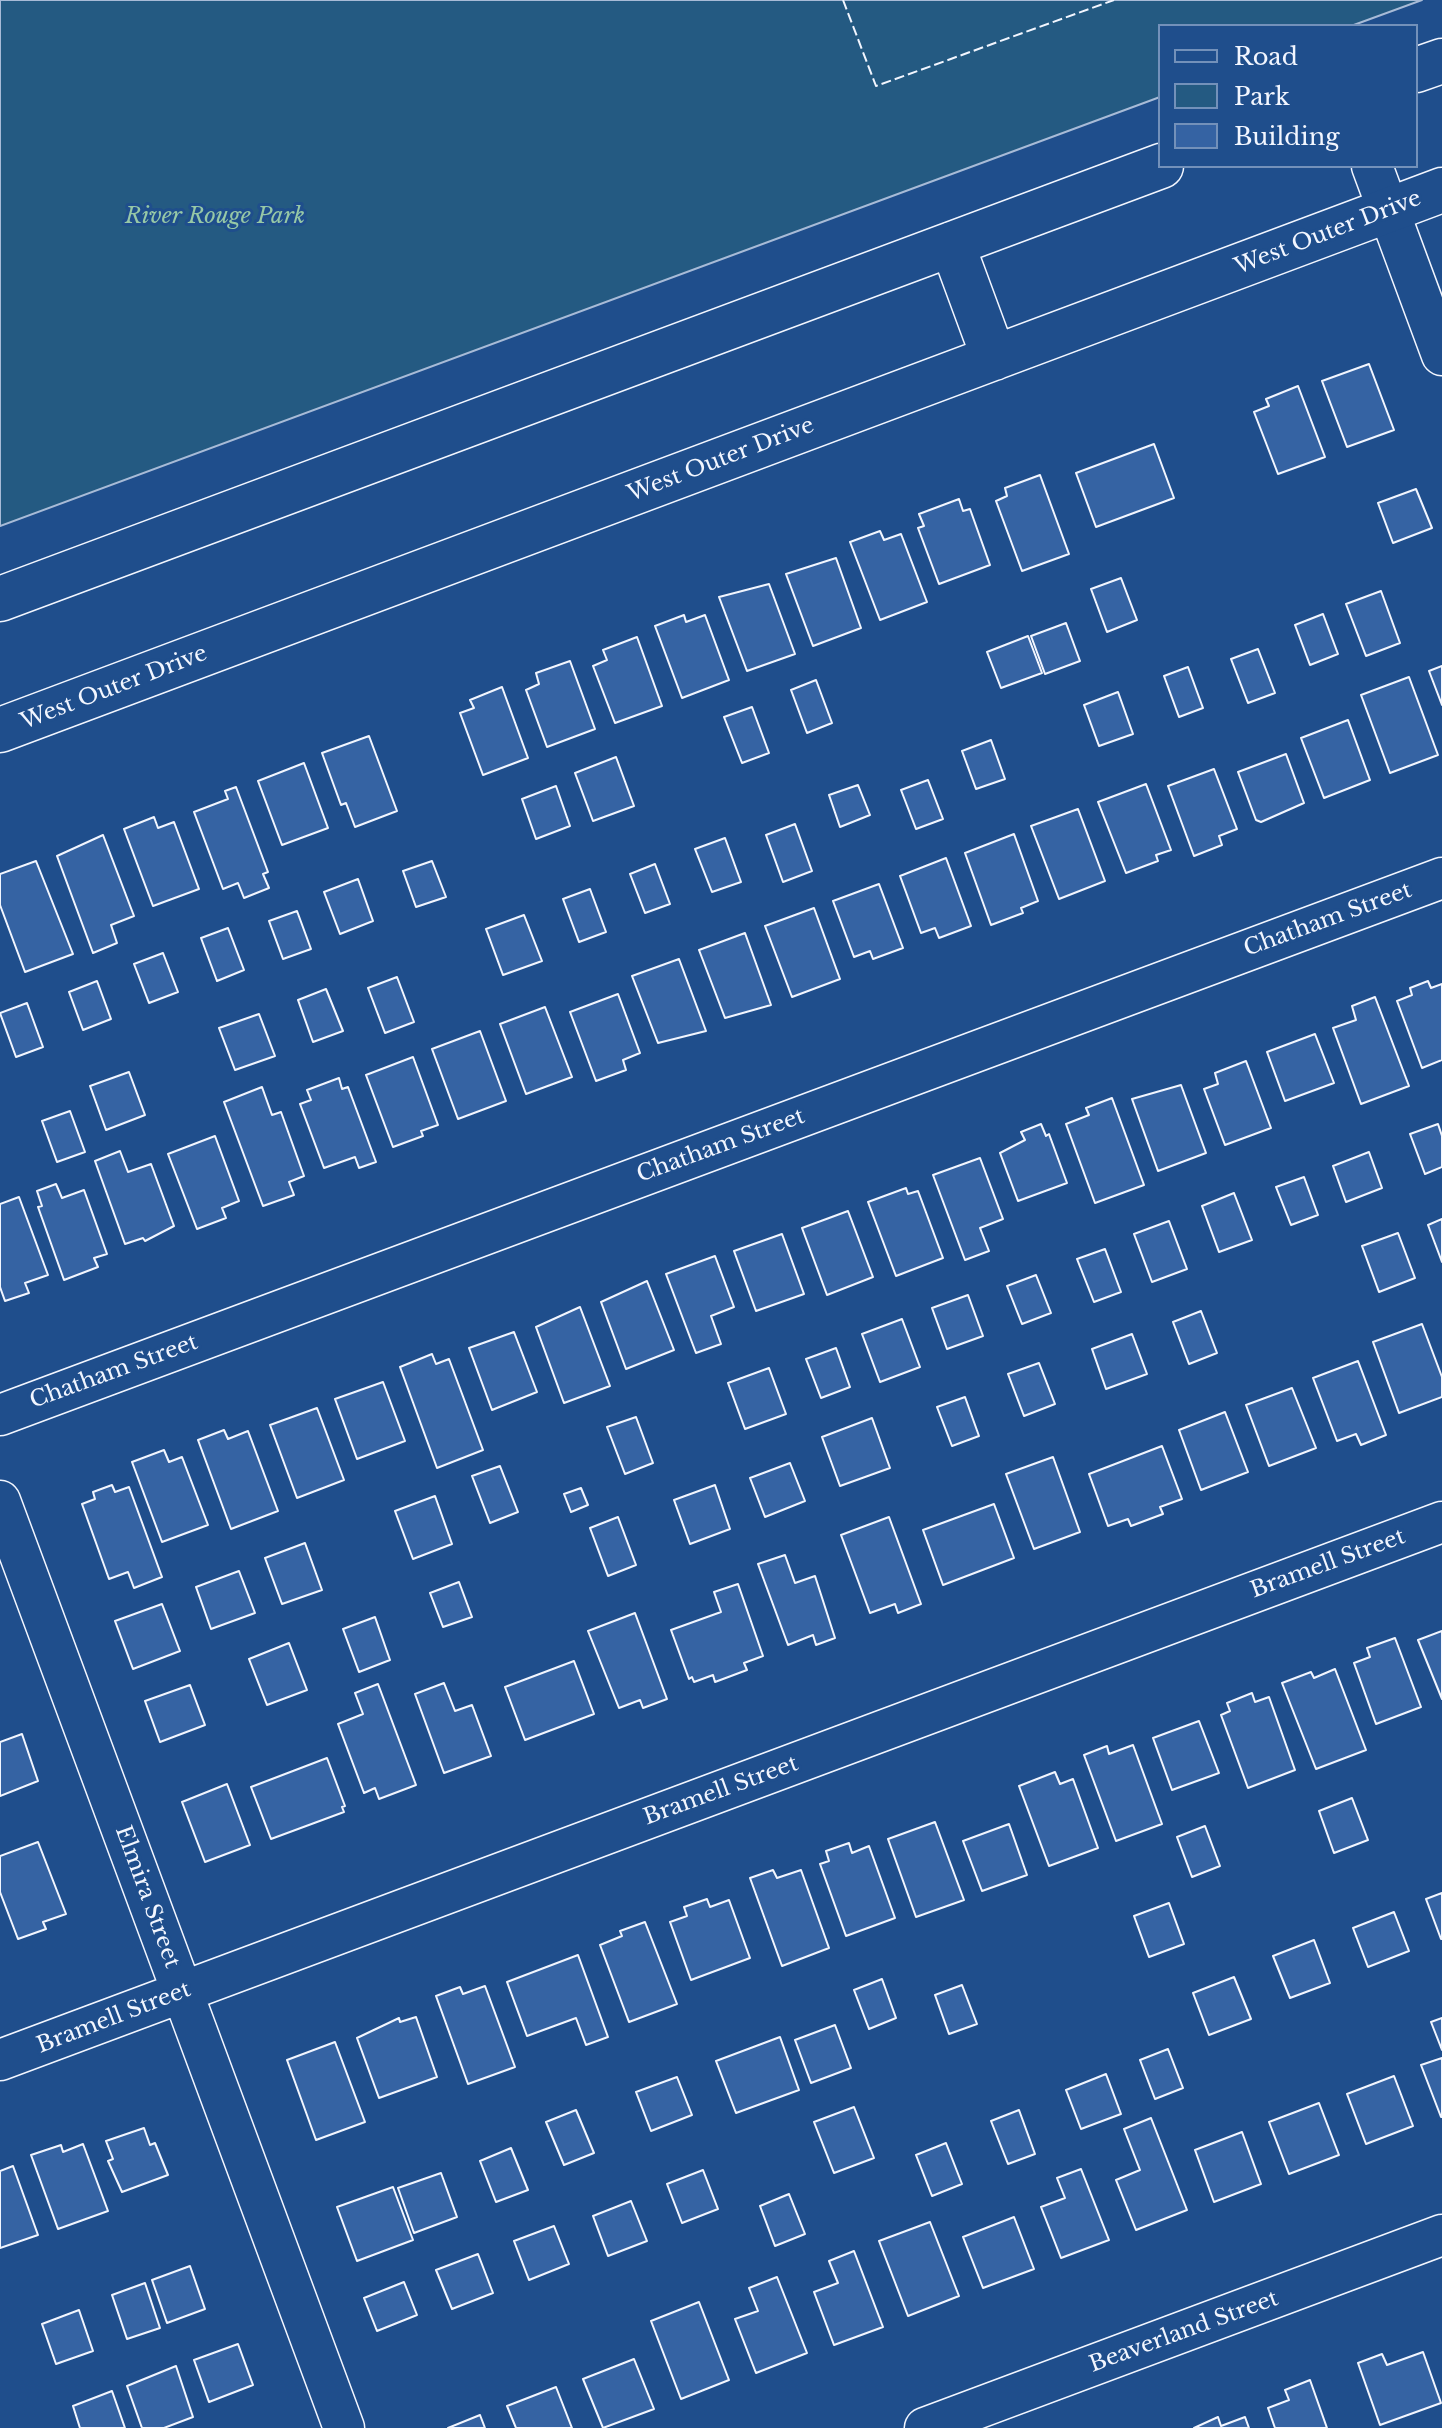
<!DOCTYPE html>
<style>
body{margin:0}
#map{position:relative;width:1442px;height:2428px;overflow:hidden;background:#1f4e8c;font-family:"Libre Baskerville",serif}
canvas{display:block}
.legend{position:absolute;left:1158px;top:24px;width:260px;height:144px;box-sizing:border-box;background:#1f4e8c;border:2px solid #7391ba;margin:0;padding:10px 14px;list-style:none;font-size:24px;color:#f2f6ff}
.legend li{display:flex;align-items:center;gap:16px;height:40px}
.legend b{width:40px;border:2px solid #7391ba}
</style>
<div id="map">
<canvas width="1442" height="2428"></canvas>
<ul class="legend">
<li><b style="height:10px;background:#1f4e8c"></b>Road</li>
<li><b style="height:22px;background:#245a82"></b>Park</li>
<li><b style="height:22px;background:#3563a3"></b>Building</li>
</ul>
</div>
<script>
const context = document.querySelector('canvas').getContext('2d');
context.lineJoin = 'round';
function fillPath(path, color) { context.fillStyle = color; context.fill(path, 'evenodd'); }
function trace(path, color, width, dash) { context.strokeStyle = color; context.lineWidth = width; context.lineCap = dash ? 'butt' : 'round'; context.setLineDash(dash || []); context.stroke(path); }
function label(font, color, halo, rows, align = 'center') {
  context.font = font + ' "Libre Baskerville",serif'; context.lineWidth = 6; context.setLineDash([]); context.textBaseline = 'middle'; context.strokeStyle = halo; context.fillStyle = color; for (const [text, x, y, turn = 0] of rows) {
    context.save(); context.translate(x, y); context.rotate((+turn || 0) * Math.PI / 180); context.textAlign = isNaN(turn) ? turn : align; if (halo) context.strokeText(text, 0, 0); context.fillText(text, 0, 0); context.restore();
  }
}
const green = new Path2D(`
 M0,0H1422L1351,26H1160V97L0,526Z`);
const building = new Path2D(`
 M1369,364L1394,430L1347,447L1322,381Z
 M1298,386L1325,457L1278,474L1254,412L1269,406L1266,399Z
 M1154,444L1174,498L1096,527L1076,473Z
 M1040,475L1069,554L1022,571L996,501L1007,496L1005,488Z
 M1416,489L1432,528L1393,543L1378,503Z
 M959,499L963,511L970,509L990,565L939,584L918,528L924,526L919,514Z
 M880,531L884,540L901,534L927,602L880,620L850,542Z
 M836,558L861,628L813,646L786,574Z
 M1121,578L1137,620L1107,632L1091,589Z
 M769,584L795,654L747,671L719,597Z
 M1381,591L1400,643L1366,656L1346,604Z
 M1323,614L1338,654L1310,665L1295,625Z
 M684,615L686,622L705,615L729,680L682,698L655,626Z
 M1066,623L1080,661L1045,674L1031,636Z
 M1028,636L1042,673L1001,688L987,652Z
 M637,637L662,706L615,723L593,666L607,660L603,650Z
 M1258,649L1275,693L1248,703L1231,659Z
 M570,661L595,729L547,747L526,690L539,684L536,673Z
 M1442,666V705L1429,671Z
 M1188,667L1203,708L1179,717L1164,676Z
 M1409,677L1438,755L1390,773L1361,695Z
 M816,680L832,723L807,733L791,690Z
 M502,687L528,758L483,775L460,713L474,708L470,700Z
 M1118,692L1133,734L1099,746L1084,705Z
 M752,707L769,753L742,763L724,717Z
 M1348,720L1370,780L1324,798L1301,738Z
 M369,736L397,811L355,827L346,803L341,805L322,753Z
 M991,740L1005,779L976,789L962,751Z
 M1286,754L1304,803L1261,822L1256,820L1238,772Z
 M616,757L634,806L593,821L575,773Z
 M304,763L328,828L282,845L258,781Z
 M1214,769L1237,829L1219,836L1222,845L1194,856L1168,786Z
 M928,780L943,819L916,829L901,790Z
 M1146,784L1171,850L1156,855L1158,861L1126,873L1098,802Z
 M858,785L870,815L840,827L829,795Z
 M556,786L570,826L536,839L522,799Z
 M236,787L268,872L263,874L269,888L244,898L238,883L223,889L194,812L228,799L225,791Z
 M1078,809L1105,881L1059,899L1031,826Z
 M154,817L158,828L174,822L199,889L153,906L124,829Z
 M795,824L812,871L783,882L766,835Z
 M1014,834L1038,901L1021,908L1023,913L991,925L965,853Z
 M103,835L134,916L111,925L117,943L93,953L57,856Z
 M725,838L741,882L712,892L695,849Z
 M946,858L971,926L939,938L935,928L921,933L900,876Z
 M36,861L73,954L25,972L0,905V874Z
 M432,861L446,897L416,907L403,871Z
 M655,864L670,904L645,913L630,874Z
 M358,879L373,921L340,934L324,892Z
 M879,884L903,948L873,959L870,951L854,957L833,901Z
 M590,889L606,932L579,942L563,899Z
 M814,908L840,979L792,997L765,926Z
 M297,911L311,949L283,959L269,921Z
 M524,915L542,961L503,975L486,929Z
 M228,928L244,970L217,981L201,938Z
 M745,933L771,1005L725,1018L699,950Z
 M163,953L178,992L149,1003L134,964Z
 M679,959L706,1031L658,1043L632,976Z
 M397,977L414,1022L385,1033L368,988Z
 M97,981L111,1019L83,1030L69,992Z
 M1428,981L1431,988L1442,984V1060L1422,1068L1397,1001L1412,995L1410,988Z
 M326,989L343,1031L313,1042L298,1000Z
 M618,994L640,1053L623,1060L626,1070L596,1081L570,1012Z
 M1375,997L1409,1086L1361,1104L1333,1028L1356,1020L1352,1006Z
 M27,1003L43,1047L16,1057L0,1013Z
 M545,1007L572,1077L526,1094L500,1024Z
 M259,1014L275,1056L235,1070L219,1028Z
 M480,1031L506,1101L458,1119L432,1049Z
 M1315,1034L1334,1083L1285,1101L1267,1052Z
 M413,1057L438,1125L421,1131L423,1136L393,1147L366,1075Z
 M1246,1061L1271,1128L1225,1145L1204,1089L1218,1084L1215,1073Z
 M129,1072L145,1115L106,1130L90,1086Z
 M339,1078L342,1089L348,1087L376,1162L359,1168L355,1157L324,1168L300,1104L311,1100L307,1090Z
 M1181,1085L1206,1153L1158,1171L1132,1099Z
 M262,1087L272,1115L281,1112L304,1176L289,1182L294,1195L263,1206L224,1102Z
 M1112,1098L1144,1185L1095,1203L1066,1124L1089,1115L1086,1108Z
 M70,1111L85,1152L57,1162L42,1121Z
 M1041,1124L1046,1136L1049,1134L1067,1183L1018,1201L1000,1153L1025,1140L1021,1132Z
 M1438,1124L1442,1136V1167L1425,1174L1410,1134Z
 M215,1136L239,1201L222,1208L226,1218L197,1229L168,1154Z
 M120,1151L128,1172L151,1164L174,1226L145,1241L143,1238L125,1244L95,1161Z
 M1369,1152L1382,1188L1346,1202L1333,1166Z
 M980,1158L1003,1219L980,1228L989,1251L965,1260L933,1175Z
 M1304,1177L1318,1215L1291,1225L1276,1187Z
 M56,1184L62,1198L84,1190L107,1254L94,1258L98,1267L64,1280L38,1207L42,1206L37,1191Z
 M906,1188L908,1194L918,1191L943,1258L896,1276L868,1202Z
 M1234,1193L1252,1240L1219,1252L1202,1206Z
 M19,1197L48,1275L25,1283L29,1293L5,1301L0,1287V1204Z
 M848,1211L873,1277L827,1295L802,1228Z
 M1442,1219V1262L1428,1225Z
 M1169,1221L1187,1269L1152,1282L1134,1234Z
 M1398,1233L1415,1278L1379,1292L1362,1246Z
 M782,1234L804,1294L756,1311L734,1251Z
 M1105,1249L1121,1292L1094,1302L1077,1259Z
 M715,1256L734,1307L711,1316L721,1344L696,1353L666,1274Z
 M1036,1275L1051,1313L1022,1324L1007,1286Z
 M647,1281L674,1350L626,1369L601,1302Z
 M968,1295L983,1336L947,1349L932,1308Z
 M580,1307L610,1386L564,1403L536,1327Z
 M1201,1311L1217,1353L1189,1364L1173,1322Z
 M902,1319L920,1367L880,1382L862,1334Z
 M1422,1324L1442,1377V1397L1399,1413L1373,1342Z
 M514,1332L537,1392L492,1410L469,1348Z
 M1132,1334L1147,1374L1106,1389L1092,1349Z
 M836,1348L850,1387L821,1398L806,1359Z
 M432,1354L436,1364L449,1359L483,1450L437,1468L400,1367Z
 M1358,1361L1386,1435L1361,1445L1356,1434L1337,1441L1313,1378Z
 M1039,1363L1055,1404L1024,1416L1008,1374Z
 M769,1368L786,1414L745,1429L728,1383Z
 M383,1382L405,1441L357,1459L335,1399Z
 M1292,1388L1316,1448L1269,1466L1246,1405Z
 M965,1397L979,1436L952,1446L937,1407Z
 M317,1408L344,1480L297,1498L270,1425Z
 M1225,1412L1248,1472L1201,1490L1179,1430Z
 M636,1417L653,1463L625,1474L607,1427Z
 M872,1418L890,1468L840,1486L822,1437Z
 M224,1430L228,1439L248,1431L278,1511L231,1529L198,1440Z
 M1162,1446L1182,1499L1160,1507L1163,1514L1131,1526L1128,1519L1108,1526L1089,1474Z
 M164,1450L169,1462L182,1457L208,1525L162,1542L132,1462Z
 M1053,1457L1080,1532L1034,1549L1006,1474Z
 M790,1463L805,1501L765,1517L750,1478Z
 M500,1466L518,1512L490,1523L472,1476Z
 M112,1485L115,1492L129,1487L162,1577L134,1588L128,1572L109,1579L82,1504L95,1499L93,1492Z
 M715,1485L730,1529L690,1544L674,1500Z
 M581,1488L588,1505L571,1512L564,1494Z
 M435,1496L452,1544L413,1559L395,1511Z
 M994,1504L1014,1558L943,1585L923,1530Z
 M618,1517L636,1565L608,1576L590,1528Z
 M889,1517L921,1604L898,1613L895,1604L870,1613L841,1535Z
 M305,1543L322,1590L282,1604L265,1558Z
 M785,1555L795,1583L815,1576L835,1638L816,1645L813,1635L788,1645L758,1564Z
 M239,1571L255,1613L211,1629L196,1587Z
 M459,1582L472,1617L443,1627L430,1593Z
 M738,1584L763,1656L744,1663L747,1670L715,1682L713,1675L694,1682L692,1677L689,1679L671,1630L721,1612L714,1592Z
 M162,1604L180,1651L133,1669L115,1621Z
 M635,1613L667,1699L643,1708L640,1700L619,1708L588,1631Z
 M375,1617L390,1660L359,1672L343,1629Z
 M1442,1631V1699L1418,1640Z
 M1395,1638L1421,1707L1376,1724L1354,1663L1370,1657L1367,1648Z
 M289,1643L307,1690L267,1705L249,1659Z
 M574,1661L594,1714L525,1740L505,1687Z
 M1335,1669L1366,1750L1316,1769L1282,1683L1311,1672L1314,1678Z
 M444,1683L455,1711L472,1705L491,1756L444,1773L415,1694Z
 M378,1684L416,1785L379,1799L375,1788L364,1793L338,1724L363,1714L355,1693Z
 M190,1685L205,1725L160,1742L145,1701Z
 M1252,1693L1255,1702L1269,1697L1295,1770L1248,1788L1221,1715L1230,1711L1227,1703Z
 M1199,1721L1219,1773L1172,1790L1153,1738Z
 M22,1734L38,1781L0,1796V1742Z
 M1133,1745L1162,1824L1116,1841L1084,1755L1107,1746L1109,1754Z
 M327,1758L345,1806L342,1807L344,1812L271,1839L251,1787Z
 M1055,1772L1060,1784L1073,1779L1098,1848L1049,1866L1019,1786Z
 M227,1784L250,1845L205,1862L182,1802Z
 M1352,1798L1368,1840L1334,1853L1319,1811Z
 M935,1822L964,1900L916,1917L888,1839Z
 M1009,1824L1027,1875L982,1891L963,1841Z
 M1205,1826L1220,1866L1192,1877L1177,1837Z
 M38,1842L66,1914L43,1922L46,1929L18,1939L0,1892V1856Z
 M849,1843L852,1853L869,1846L895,1918L846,1936L820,1864L829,1861L826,1851Z
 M773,1870L777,1878L801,1870L829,1948L782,1966L750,1878Z
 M1442,1893V1939H1441L1426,1899Z
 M707,1899L710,1907L729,1900L750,1958L691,1980L670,1922L687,1916L684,1907Z
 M1169,1903L1184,1944L1149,1957L1134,1916Z
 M1394,1912L1409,1951L1368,1967L1353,1928Z
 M645,1922L677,2004L629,2022L600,1945L622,1936L620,1931Z
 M1314,1940L1330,1983L1290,1998L1273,1956Z
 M578,1955L608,2037L586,2045L576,2018L527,2036L507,1982Z
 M1234,1977L1251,2019L1209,2035L1193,1993Z
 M882,1979L896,2018L869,2029L854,1990Z
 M962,1985L977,2024L949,2034L935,1995Z
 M485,1986L515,2067L468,2084L436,1996L460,1987L463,1994Z
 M416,2017L437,2077L379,2098L357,2038L399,2018L400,2022Z
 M1442,2018V2050L1431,2022Z
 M835,2025L851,2068L811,2083L795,2040Z
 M780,2037L799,2090L736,2113L716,2061Z
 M335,2042L365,2122L316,2140L287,2060Z
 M1168,2049L1183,2088L1155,2099L1140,2060Z
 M1442,2058V2117H1441L1421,2065Z
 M1106,2074L1121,2114L1081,2129L1066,2090Z
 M1394,2076L1413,2126L1366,2144L1347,2094Z
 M677,2077L692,2115L651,2131L636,2092Z
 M1319,2103L1339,2155L1289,2174L1269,2122Z
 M854,2107L874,2158L834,2173L814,2122Z
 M576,2110L594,2153L564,2165L546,2122Z
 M1019,2110L1035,2154L1008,2164L991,2121Z
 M1151,2118L1187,2210L1136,2230L1116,2180L1140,2170L1124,2129Z
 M144,2128L150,2145L155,2143L168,2175L122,2192L108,2161L113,2159L106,2141Z
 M1242,2132L1261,2184L1214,2202L1195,2150Z
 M946,2143L962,2184L932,2196L916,2155Z
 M83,2144L108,2211L58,2229L31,2155L61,2145L63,2152Z
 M511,2148L528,2190L496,2202L480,2161Z
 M13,2166L38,2235L0,2248V2171Z
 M1081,2169L1109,2240L1061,2258L1041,2207L1065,2198L1057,2178Z
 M703,2170L718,2209L682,2223L667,2184Z
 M441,2173L457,2217L414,2233L398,2188Z
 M393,2187L413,2240L357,2261L337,2207Z
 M789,2194L805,2234L775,2246L760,2206Z
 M631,2201L647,2241L608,2256L593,2216Z
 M1014,2217L1034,2269L983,2288L963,2237Z
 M930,2222L959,2296L908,2316L879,2241Z
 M554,2226L569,2264L529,2280L514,2241Z
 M854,2251L883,2327L834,2345L814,2292L838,2283L829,2261Z
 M478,2254L493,2293L452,2309L436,2270Z
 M190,2266L205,2309L167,2323L152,2280Z
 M777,2277L807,2353L756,2373L735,2319L758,2311L749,2288Z
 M404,2282L417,2315L377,2331L364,2298Z
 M145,2283L160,2328L127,2339L112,2295Z
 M699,2302L729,2380L681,2399L651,2321Z
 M79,2310L93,2351L56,2364L42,2324Z
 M238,2344L253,2385L209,2402L194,2360Z
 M1423,2352L1441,2403L1380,2425L1358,2363L1382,2354L1387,2365Z
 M634,2359L654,2409L603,2428L583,2379Z
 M176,2366L193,2417L164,2428H142L127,2386Z
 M1310,2380L1327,2428H1275L1268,2408L1289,2400L1285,2390Z
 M556,2387L572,2428H516L507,2406Z
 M112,2391L125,2428H80L73,2406Z
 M480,2415L485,2428H448Z
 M1218,2417L1221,2426L1245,2417L1249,2428H1194Z`);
const street = new Path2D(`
 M1372,166L1442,355
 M0,1415L1442,878
 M0,1501L344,2428
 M0,2060L1442,1522
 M925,2428L1442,2235`);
const secondary = new Path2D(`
 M1416,70L1442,61
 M952,244L994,358
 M0,599L1161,166
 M0,730L1442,190`);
const fence = new Path2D(`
 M843,0L876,86L1114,0`);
const parkNames = [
 ["River Rouge Park",215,217]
];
const streetNames = [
 ["West Outer Drive",1328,233,-21],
 ["West Outer Drive",721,460,-21],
 ["West Outer Drive",114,688,-21],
 ["Chatham Street",1328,920,-20],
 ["Chatham Street",721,1146,-20],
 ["Chatham Street",114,1372,-20],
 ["Bramell Street",1328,1564,-20],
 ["Bramell Street",721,1791,-20],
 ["Elmira Street",147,1897,70],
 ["Bramell Street",114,2018,-21],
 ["Beaverland Street",1184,2332,-20]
];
fillPath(green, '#245a82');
trace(green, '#a8bbd7', 2);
fillPath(building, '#3563a3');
trace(building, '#f2f6ff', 2);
trace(street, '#f2f6ff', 43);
trace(secondary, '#f2f6ff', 47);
trace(street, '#1f4e8c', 40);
trace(secondary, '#1f4e8c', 44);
trace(fence, '#f2f6ff', 2, [10, 4]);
label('italic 22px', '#97c8a6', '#1f4e8c', parkNames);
label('22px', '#f2f6ff', '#1f4e8c', streetNames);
</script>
